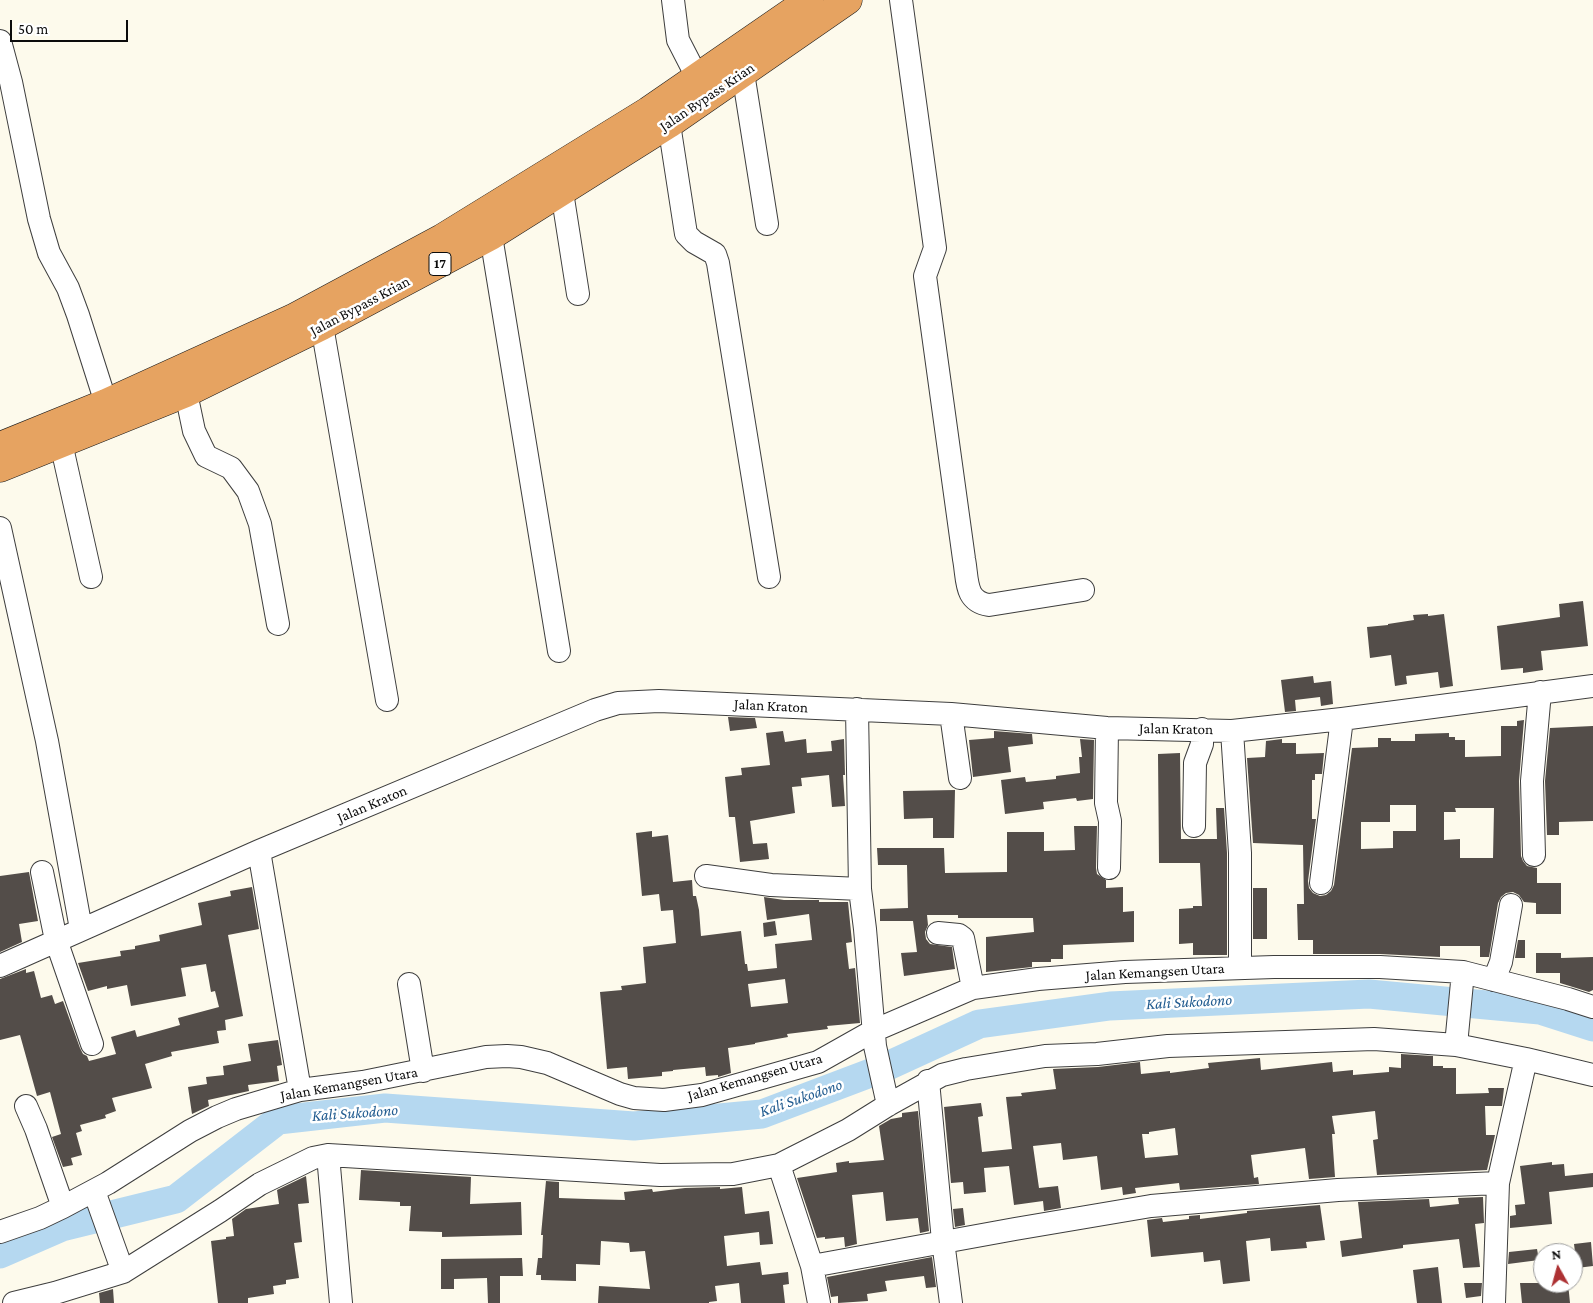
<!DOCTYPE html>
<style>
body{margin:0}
#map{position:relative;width:1593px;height:1303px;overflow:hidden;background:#fdfaec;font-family:"Crimson Pro",serif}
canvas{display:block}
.north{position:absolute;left:1533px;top:1243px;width:50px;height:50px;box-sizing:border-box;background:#fff;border:1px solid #9d9d9d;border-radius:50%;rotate:353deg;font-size:14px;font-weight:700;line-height:20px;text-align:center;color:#0b0b0b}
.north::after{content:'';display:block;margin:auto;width:18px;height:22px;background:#ad3133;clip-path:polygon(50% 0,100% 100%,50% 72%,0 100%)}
.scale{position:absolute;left:10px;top:20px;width:118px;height:22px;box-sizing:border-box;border:2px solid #0b0b0b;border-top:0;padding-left:6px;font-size:15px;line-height:18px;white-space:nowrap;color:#0b0b0b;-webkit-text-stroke:4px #fff;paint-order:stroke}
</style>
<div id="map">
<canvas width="1593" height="1303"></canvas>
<div class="north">N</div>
<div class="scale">50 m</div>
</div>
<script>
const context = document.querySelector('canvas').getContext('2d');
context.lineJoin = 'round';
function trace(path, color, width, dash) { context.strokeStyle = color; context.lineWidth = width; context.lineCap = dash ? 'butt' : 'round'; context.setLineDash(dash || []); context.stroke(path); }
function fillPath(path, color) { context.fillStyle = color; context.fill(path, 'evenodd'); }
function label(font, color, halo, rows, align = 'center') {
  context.font = font + ' "Crimson Pro",serif'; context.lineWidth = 5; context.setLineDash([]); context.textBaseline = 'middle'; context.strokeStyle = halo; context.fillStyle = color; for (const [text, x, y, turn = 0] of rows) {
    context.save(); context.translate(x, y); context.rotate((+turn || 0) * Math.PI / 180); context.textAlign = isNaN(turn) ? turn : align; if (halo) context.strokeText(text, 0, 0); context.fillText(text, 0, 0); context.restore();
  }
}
const river = new Path2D(`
 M0,1254L62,1227L176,1199L278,1120L385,1108L634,1126L762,1114L881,1069L979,1024L1110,1006L1369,994L1540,1010L1593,1027`);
const building = new Path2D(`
 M1583,601L1588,646L1541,651L1543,670L1523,673V668L1501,670L1497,626L1560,617L1559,604Z
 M1428,614V616L1444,614L1453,686L1440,688L1438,672L1406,676L1407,684L1395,686L1391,655L1370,658L1367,627L1388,625V624L1414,620L1413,615Z
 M1313,676L1314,683L1331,681L1333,704L1321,706L1320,697L1295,700L1296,711L1285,712L1281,680Z
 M728,717L755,718L757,728L730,731Z
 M1524,720L1519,781L1521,856L1523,861L1527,866L1537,868V883H1561V914H1536V903L1524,902L1519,895L1513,892L1506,893L1501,897L1498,903L1489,957H1480V946H1440V957L1380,954H1313V940H1298L1297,904H1304L1303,845L1253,843L1247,758L1265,757L1266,741L1282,739V743H1296V754L1324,753L1322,774H1315V780H1312V819H1316L1308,881L1309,888L1313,893L1320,896L1326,895L1331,891L1334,885L1352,748L1378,747V738H1391V741H1415V734L1449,733V737H1455V740H1465V757L1501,756V726H1517V721ZM1390,805H1416V831H1393V848L1361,849V822H1390ZM1455,808H1494L1493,858H1460V839L1444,840V812H1456Z
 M1593,726V821L1559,822V835H1547L1545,781L1550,728Z
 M783,731L785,742L806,739L807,753L832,751L831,741L844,739L845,775H843L845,806L832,807L829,775L801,778L802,786L792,787L795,813L750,821L753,844L767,843L769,859L740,862L735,817H729L725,777L742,775L741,768L770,765L766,733Z
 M994,731L1032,734L1033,744L1008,747L1011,772L973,777L969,740L994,738Z
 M1080,739L1094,740L1093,799L1077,801L1076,798L1043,802L1044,809L1005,814L1001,780L1025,777L1026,782L1056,779V776L1080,773L1079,757H1082Z
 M1180,753L1181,839H1217L1216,808H1224L1227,853V955H1193V943L1179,944V909L1193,908V906H1202L1200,863H1159L1158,754Z
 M955,790L954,838H933V818L904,819L903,791Z
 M1074,826H1097L1096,868L1097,874L1106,880V888L1123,887V912L1134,911V942L1063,945V959H1051V962H1032V967L986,972V937L1034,932L1033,918H958V915H927L928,925L925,932L926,939L930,944L952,947L955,969L904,976L901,953L917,952L913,921H880V909L908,908L907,865H878L877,848H944L945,873L1007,872V832H1044V851L1075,850Z
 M652,831V837L668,835L673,882L692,880L693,896H696L699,910L701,936L741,931L745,964H747L748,971L777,968L775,944L812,940L809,914L767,920L764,897L784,900H819V902H848L852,942L846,943L849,969L855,968L860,1023L827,1026L828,1029L787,1034L788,1037L755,1043V1044L728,1048L731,1073L718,1077V1075L706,1076L705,1067L673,1070V1071L662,1072V1076L628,1079L627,1067L607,1069L600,992L622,990L621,986L646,983L643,947L676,943L673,910L661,911L659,894L642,896L636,833ZM785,979L788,1003L751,1007L748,984Z
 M29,872L38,921L19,924L22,942L0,952V876Z
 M252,887L259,929L228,935L243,1016L225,1020L226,1030L217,1031L219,1043L171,1052L172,1056L145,1064L152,1088L112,1098L116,1111L105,1115L106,1118L80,1125L82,1131L76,1133L82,1155L71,1158L73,1165L63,1167L52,1137L61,1134L50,1092L37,1096L20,1035L0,1040V979L26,969V973L34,971L41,998L52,995L55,1004L63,1001L80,1048L83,1054L87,1056L89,1061L116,1054L111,1037L135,1030L137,1037L166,1029L180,1025L178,1018L219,1007L215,991L211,992L206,964L181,968L186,996L131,1006L127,985L107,989V986L88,991L78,963L121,956L120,951L135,949V946L160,941L159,935L202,925L198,903L231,896L230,891Z
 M1253,888H1267V939H1253Z
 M775,921L777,935L764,937L763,923Z
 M1518,940H1525V958H1515Z
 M1536,953H1561V958L1593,957V990L1589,992L1560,983V973H1536Z
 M278,1040L282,1065L277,1066L279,1081L248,1085L249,1091L208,1100L209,1106L192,1114L188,1087L207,1084L206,1077L224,1075L223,1066L251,1061L248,1044Z
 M1401,1054L1433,1056V1066H1443V1068H1456V1094L1489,1093L1488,1088H1504L1502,1106H1485L1486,1135H1495L1487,1170L1377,1175L1373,1140L1378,1139L1375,1111L1332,1116L1335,1134H1332L1335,1177L1309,1179L1305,1148L1251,1155L1254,1178L1258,1177L1259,1184L1180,1190L1179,1183L1135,1188L1136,1193L1123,1195L1122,1187L1101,1190L1097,1156L1063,1160L1061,1143L1033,1146L1039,1188L1058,1186L1061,1208L1044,1211L1043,1201L1014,1205L1009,1166L984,1168L986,1192L964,1194L963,1182L951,1183L944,1107L981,1103L983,1116L978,1117L982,1152L1012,1149L1006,1097L1022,1096L1021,1093L1056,1089L1053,1069L1098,1067L1140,1062L1141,1074L1170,1071V1073L1209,1068L1208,1063L1260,1058L1261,1070L1332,1062L1333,1072L1353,1070V1075L1389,1072V1067L1401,1068ZM1175,1128L1178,1155L1145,1158L1142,1134H1149V1132Z
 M918,1111L929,1231L920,1233L918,1218L886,1221L883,1192L852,1195L857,1244L845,1247L844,1237L825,1239V1237L817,1238L797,1178L837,1172L836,1163L849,1161V1163L884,1160L879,1126L891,1119L902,1117V1113Z
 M1552,1162V1165L1564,1164L1565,1176L1593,1173V1187L1549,1192L1552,1224L1510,1228V1216L1516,1215L1515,1205L1525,1204L1520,1166Z
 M361,1170L471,1177L470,1204L521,1202L522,1235L442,1237V1232L409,1231L411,1206H400V1202L359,1200Z
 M306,1176L309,1203L298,1204L302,1242L294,1243L299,1278L286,1280V1284L273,1286L274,1294L248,1298V1303H218L211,1241L226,1239V1237L234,1236L232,1219L246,1209L279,1204L277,1190Z
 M546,1181L559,1182V1198L587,1199L625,1200L624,1192L652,1189L653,1192L685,1188L720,1187V1189L742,1187L745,1214L769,1211L773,1244L760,1245L759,1232L724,1236L727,1266L760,1262L762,1275L788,1272L789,1284L783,1285L785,1303H741L739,1283L715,1286L717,1301L709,1302V1303H598L599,1286L650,1289L645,1251L630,1252L629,1243L601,1241L600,1265L576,1264V1281L541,1280V1275H536L538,1258H542L543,1235H541Z
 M1483,1197L1484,1223L1475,1224L1480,1267L1463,1268L1459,1239L1403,1245V1248L1342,1257L1340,1241L1362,1238L1358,1202L1429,1199L1430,1207L1459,1204L1458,1198Z
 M1320,1205L1325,1240L1306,1242L1307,1248L1271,1251L1270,1238L1246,1241L1250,1281L1223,1284L1220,1260L1204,1262L1203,1252L1151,1257L1147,1220L1162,1218L1163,1222L1189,1219V1216L1200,1215V1219L1247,1213V1211Z
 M963,1208L965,1225L955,1227L953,1209Z
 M1591,1242L1593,1266L1577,1268L1574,1244Z
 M1537,1249L1539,1260L1508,1264L1509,1252Z
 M932,1257L936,1287L926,1288L924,1276L885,1281L887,1291L867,1294L868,1301L838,1303V1296L831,1297L827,1277Z
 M522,1258L523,1276H500V1303H488L487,1278L454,1279V1289H441V1259Z
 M1438,1267L1442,1303H1417L1413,1270Z
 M1464,1283H1482L1481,1296L1466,1298Z
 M1520,1283H1568L1570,1303H1522Z
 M113,1289L114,1303H100L99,1293Z`);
const minor = new Path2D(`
 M673,0L678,40L697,77
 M901,0L935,248L925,276L964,559C968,580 964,601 989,605L1083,590
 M0,41L11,82L39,219L49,253L68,288L78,315L106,403
 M743,73L767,224
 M669,124L686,234L694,242L715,254L718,263L769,577
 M562,192L578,294
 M491,236L559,651
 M322,326L387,700
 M186,393L194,431L206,456L231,468L248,491L260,524L278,624
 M61,443L91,577
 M0,528L47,741L81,929
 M857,709L860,889L865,929L875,1046L888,1105
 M951,714L960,778
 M1107,728L1106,803L1110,821L1109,868
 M1232,731L1240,853V968
 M1194,826L1195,763L1202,744V729
 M259,851L300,1090
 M1534,855L1532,781L1540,692
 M42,872L56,940L92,1044
 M706,876L771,885L860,889
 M1321,883L1342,719
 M938,933L959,935L963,938L973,988
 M0,966L259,851L595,710L618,703L659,701L951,714L1107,728L1232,731L1342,719L1593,686
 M1494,980L1501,962L1511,905
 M409,984L423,1071
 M1456,1045L1463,972
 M928,1081L943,1241L951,1303
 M26,1106L36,1129L63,1207
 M328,1155L341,1303
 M779,1165L812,1266L819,1303
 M94,1191L123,1272
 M0,1232L40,1218L63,1207L108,1183L190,1131L217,1117L236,1109L300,1090L363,1082L486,1057L507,1056L521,1057L547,1063L620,1094L634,1098L664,1100L702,1095L818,1062L873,1031L973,988L1038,979L1125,972L1274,967H1380L1463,972L1568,999L1593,1007
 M812,1266L1015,1229L1151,1206L1338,1190L1498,1183
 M14,1303L55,1293L123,1272L220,1211L260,1184L313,1158L328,1155L660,1175L733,1174L779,1165L848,1130L888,1105L942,1075L966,1069L1045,1056L1097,1054L1168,1046L1374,1039L1456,1045L1526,1059L1593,1075
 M1494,1303L1498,1183L1526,1059`);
const highway = new Path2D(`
 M0,446L106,403L293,318L442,238L648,111L809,0
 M0,468L186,393L322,326L491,236L669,124L848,0`);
const shields = [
 [440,264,22]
];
const shieldNames = [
 ["17",440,264]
];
const streetNames = [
 ["Jalan Bypass Krian",707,97,-34],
 ["Jalan Bypass Krian",360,306,-28],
 ["Jalan Kraton",771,706,3],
 ["Jalan Kraton",1176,729,1],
 ["Jalan Kraton",372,804,-23],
 ["Jalan Kemangsen Utara",1155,972,-3],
 ["Jalan Kemangsen Utara",755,1077,-16],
 ["Jalan Kemangsen Utara",349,1084,-10]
];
const waterNames = [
 ["Kali Sukodono",1189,1002,-3],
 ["Kali Sukodono",801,1098,-19],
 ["Kali Sukodono",355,1113,-4]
];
trace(river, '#b5d8f0', 29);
fillPath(building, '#534d49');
trace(minor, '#3e3e3e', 24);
trace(highway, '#1c1c1c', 29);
trace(minor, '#fff', 22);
trace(highway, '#e6a361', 28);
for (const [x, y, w] of shields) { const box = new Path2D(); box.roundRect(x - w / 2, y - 11.5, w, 23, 4); context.fillStyle = '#fff'; context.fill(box); trace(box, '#0b0b0b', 1); }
label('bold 14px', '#0b0b0b', null, shieldNames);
label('15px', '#0b0b0b', '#fff', streetNames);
label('italic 16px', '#225c90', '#fff', waterNames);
</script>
